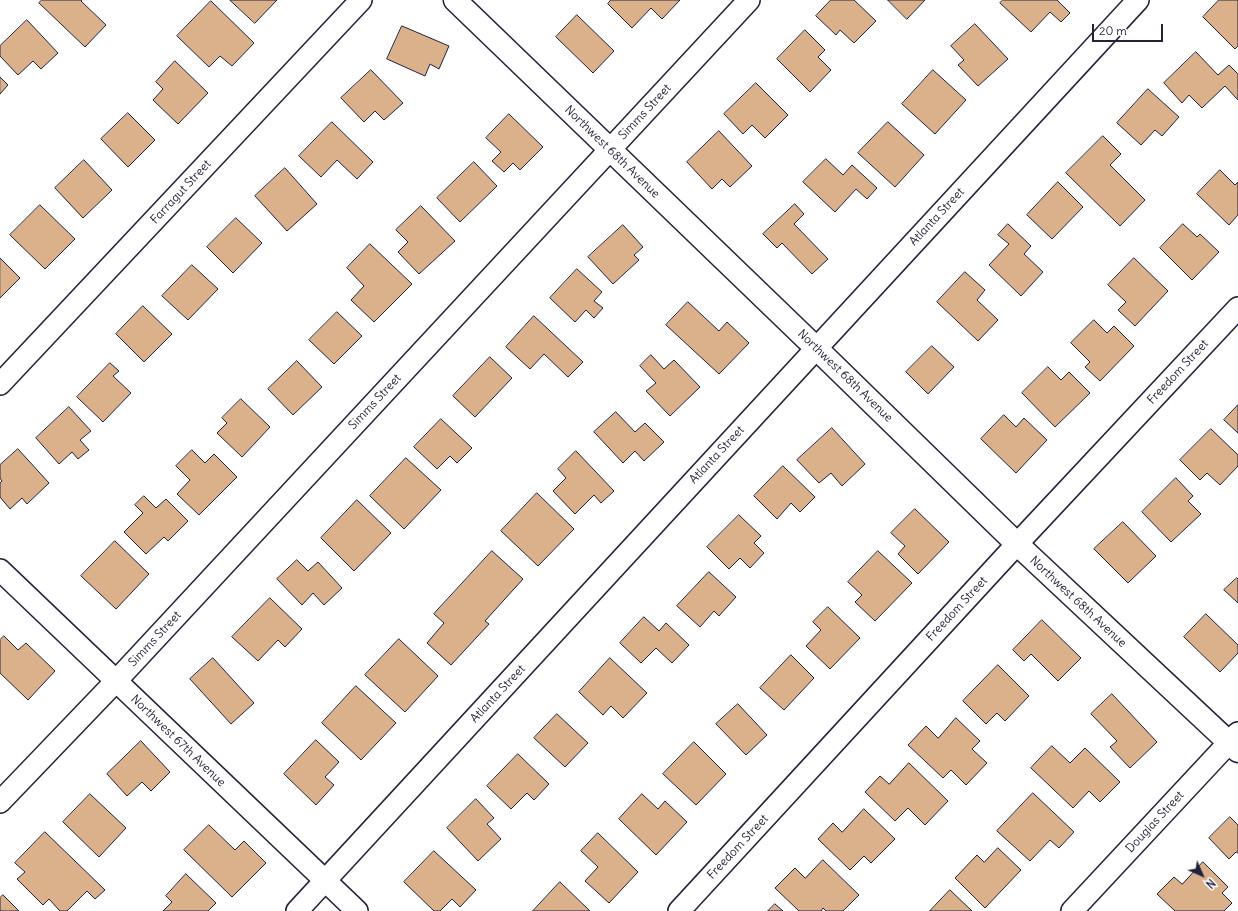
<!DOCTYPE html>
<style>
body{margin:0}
#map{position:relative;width:1238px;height:911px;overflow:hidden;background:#fff;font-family:Delius,sans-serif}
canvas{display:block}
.north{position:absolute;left:1182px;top:855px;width:40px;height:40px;-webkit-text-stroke:3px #fff;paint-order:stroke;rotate:135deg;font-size:11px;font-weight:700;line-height:16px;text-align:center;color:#22223b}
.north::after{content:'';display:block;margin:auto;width:14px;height:18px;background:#22223b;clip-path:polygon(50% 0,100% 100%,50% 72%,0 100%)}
.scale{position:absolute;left:1092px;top:24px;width:71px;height:18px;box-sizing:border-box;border:2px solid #22223b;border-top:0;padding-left:5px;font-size:12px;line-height:14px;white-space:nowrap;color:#22223b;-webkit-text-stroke:3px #fff;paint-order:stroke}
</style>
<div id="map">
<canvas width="1238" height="911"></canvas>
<div class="north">N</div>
<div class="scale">20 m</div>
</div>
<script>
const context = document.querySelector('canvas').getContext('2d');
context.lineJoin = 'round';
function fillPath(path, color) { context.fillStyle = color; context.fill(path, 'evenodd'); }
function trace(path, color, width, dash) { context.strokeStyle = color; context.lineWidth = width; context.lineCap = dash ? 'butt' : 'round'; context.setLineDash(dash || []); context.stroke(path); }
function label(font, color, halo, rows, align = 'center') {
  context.font = font + ' Delius,sans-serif'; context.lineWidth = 4; context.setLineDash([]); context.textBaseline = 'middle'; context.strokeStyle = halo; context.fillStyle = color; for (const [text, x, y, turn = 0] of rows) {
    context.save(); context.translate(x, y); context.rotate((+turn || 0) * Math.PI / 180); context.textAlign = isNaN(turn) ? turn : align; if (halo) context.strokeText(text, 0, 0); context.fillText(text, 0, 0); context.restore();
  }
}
const building = new Path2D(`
 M42,0H82L81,1L106,25L85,47L39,3Z
 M230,0H277L255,23Z
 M611,0H680L662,19L651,8L632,28L608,4Z
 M831,0H854L876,21L854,43L840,30L836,35L816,16Z
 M888,0H925L907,19Z
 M1003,0H1057L1070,13L1061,22L1050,12L1031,32L1000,3Z
 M1219,0H1238V46L1235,49L1203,17Z
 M211,1L254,43L232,66L220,56L209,67L177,36Z
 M577,15L614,51L593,73L556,37Z
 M27,20L58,53L41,69L33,61L18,75L0,56V46Z
 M975,24L1008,59L978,86L958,65L964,60L951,46Z
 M402,26L449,46L439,69L430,64L425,76L387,59Z
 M805,30L825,50L818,57L831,70L810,92L777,59Z
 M1196,52L1218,75L1229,65L1238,74V100L1225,86L1202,108L1189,95L1182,103L1164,83Z
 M175,61L208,93L178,124L153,100L163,89L156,82Z
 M371,70L403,103L384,120L375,111L364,122L341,98Z
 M933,70L966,100L935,134L902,104Z
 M0,77L8,85L0,94Z
 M756,83L788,115L765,138L752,125L743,134L724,114Z
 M1148,89L1179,117L1162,136L1155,130L1141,145L1117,123Z
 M128,113L155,140L128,167L101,139Z
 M509,114L543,147L520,170L513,163L504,172L492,161L501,152L486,138Z
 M332,122L373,162L357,179L337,160L321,177L299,156Z
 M888,122L924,155L895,187L858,153Z
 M719,131L752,166L730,187L722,179L712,189L687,162Z
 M1103,136L1121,154L1110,165L1145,200L1120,226L1066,173Z
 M826,159L843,175L852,165L877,188L867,199L856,189L835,212L803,182Z
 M84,160L112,190L83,218L55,188Z
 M474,162L497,186L460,222L437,198Z
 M285,168L317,204L287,231L255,196Z
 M1220,170L1235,185L1238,182V215L1229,225L1197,194Z
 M1058,182L1083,207L1052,239L1027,215Z
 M795,204L804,214L794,224L828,259L812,274L782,243L777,248L763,234Z
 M40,205L75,239L45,269L10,235Z
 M421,206L455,241L419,274L398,252L408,242L396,230Z
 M236,218L262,243L233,273L207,247Z
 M1008,224L1031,246L1024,254L1043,272L1021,296L989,265L1009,244L998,235Z
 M1183,224L1197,237L1200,234L1219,252L1192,280L1160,248Z
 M623,225L643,247L634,255L639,260L613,284L588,257Z
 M370,244L412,284L374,322L351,300L364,286L347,268Z
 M0,258L20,278L0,298Z
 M1134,258L1168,291L1135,326L1118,310L1126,302L1108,285Z
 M192,265L218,289L188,320L162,296Z
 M577,269L602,292L594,301L603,308L594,318L586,310L575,322L550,298Z
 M965,272L985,290L977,300L998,320L978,341L937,302Z
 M688,302L719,331L727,322L749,343L719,374L666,325Z
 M143,306L172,334L144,362L116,334Z
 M337,312L362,336L334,364L309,340Z
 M534,316L583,362L568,377L544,354L530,369L506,347Z
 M1094,320L1107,333L1114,326L1134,346L1100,381L1085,367L1090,362L1071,343Z
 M932,346L954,367L928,394L906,372Z
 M651,355L664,369L674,360L700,387L670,416L646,391L656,383L640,366Z
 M490,357L512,378L475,417L453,396Z
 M297,361L322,387L293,415L268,389Z
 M110,363L119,371L113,376L131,393L103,422L77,397Z
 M1048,367L1061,380L1069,372L1090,393L1055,427L1022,393Z
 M241,399L270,427L242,457L217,433L227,423L222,418Z
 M1238,405V433L1224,420Z
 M69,407L91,431L80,440L89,450L78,459L72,452L59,464L36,438Z
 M616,412L635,432L645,423L664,442L644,461L635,451L623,463L594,432Z
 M1004,415L1016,427L1024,418L1047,440L1016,473L981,439Z
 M441,419L472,448L457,463L450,456L437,469L414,447Z
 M832,428L865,464L842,486L831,473L819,483L797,460Z
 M1211,429L1238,455V466L1220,485L1207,473L1200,480L1180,460Z
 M18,449L49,483L27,504L22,498L10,509L0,497V483L2,481L0,478V465Z
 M192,450L205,463L214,454L237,477L199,515L177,494L190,480L176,466Z
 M576,451L614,491L601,503L594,495L575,514L553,491L566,478L558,469Z
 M406,458L441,490L404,529L370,496Z
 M783,466L815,497L800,512L791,503L777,519L754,496Z
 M1176,478L1193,496L1188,501L1201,514L1171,542L1142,512Z
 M537,493L574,529L538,566L501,531Z
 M144,496L156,508L166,499L188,521L168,541L164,537L146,554L124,532L143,513L135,505Z
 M357,500L391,533L354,571L321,538Z
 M915,509L949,542L918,574L898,554L905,546L891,533Z
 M739,515L761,536L754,543L764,553L750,568L740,558L729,569L707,547Z
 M1123,522L1156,556L1128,583L1094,549Z
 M115,541L149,574L116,609L81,576Z
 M492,551L523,579L485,621L489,624L451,665L427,643L444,623L434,614Z
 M878,551L912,583L875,621L855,602L862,595L848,582Z
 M297,560L308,571L318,562L342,588L324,605L313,593L302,605L277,579Z
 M709,572L736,597L719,616L714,611L700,627L677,606Z
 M1237,578L1238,579V603L1224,590Z
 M270,598L302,629L285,647L278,640L258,661L232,637Z
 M828,607L860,638L830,669L806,646L821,630L813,622Z
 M1206,614L1238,645V653L1220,672L1184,637Z
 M644,617L659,631L666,623L689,645L672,663L656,648L641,663L620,643Z
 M1042,620L1081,658L1058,681L1031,654L1024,661L1013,650Z
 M4,636L18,650L26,643L55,671L28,700L0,673V640Z
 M399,639L438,676L405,712L365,675Z
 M791,655L814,678L784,710L760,688Z
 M213,658L254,703L231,724L190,679Z
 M610,658L647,693L623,718L611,706L603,715L579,692Z
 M998,665L1029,696L1005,721L997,713L986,724L963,701Z
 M356,686L396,723L361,760L322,723Z
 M1112,694L1157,742L1130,768L1110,747L1117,741L1091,714Z
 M738,704L767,735L746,755L716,724Z
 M557,714L588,743L565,767L534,738Z
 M956,718L980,741L972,749L987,763L966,785L951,770L943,778L908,745L926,726L938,738Z
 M316,740L339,762L325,777L334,785L316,805L284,774Z
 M141,741L170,772L151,791L142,782L127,796L107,774Z
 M694,742L726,774L696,805L663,774Z
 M1052,746L1070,763L1085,748L1120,782L1100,802L1089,791L1073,808L1031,768Z
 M518,754L549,784L534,800L527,793L511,809L487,786Z
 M909,763L948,801L925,825L908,808L895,821L865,792L880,776L889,784Z
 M1033,793L1074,832L1059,848L1050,840L1030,861L997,831Z
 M90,794L126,828L99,857L63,822Z
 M642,794L658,809L665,801L687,822L656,855L619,819Z
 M476,799L494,818L487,824L501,839L478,861L447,828Z
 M864,809L895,839L871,863L864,856L850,870L818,839L833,823L842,832Z
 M1230,817L1238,825V853L1236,852L1229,859L1209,838Z
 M209,825L235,850L244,841L266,863L232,897L184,850Z
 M45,832L105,890L95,899L87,891L67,911H60L49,899L43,905L17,879L25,872L15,863Z
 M598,833L638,872L609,903L585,881L598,867L581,851Z
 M998,848L1021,870L985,908L955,878L977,855L984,862Z
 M434,851L476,890L460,907L452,899L440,911H434L404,882Z
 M823,860L859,895L843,911H826L823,908L821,911H799L775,888L795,868L805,878Z
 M1203,862L1228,887L1222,893L1232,903L1224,911H1175L1157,894L1174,877L1182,884Z
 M186,874L216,903L208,911H163L172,902L166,896Z
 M560,882L590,911H533Z
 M950,890L972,911H930Z
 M3,895L19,911H0V898Z
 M775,904L783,911H768Z`);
const street = new Path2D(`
 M0,384L361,0
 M0,570L357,911
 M0,802L116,681L749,0
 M297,911L1138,0
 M679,911L1017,544L1238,308
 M1072,911L1238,733`);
const secondary = new Path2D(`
 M455,0L816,348L1017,544L1238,751`);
const streetNames = [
 ["Simms Street",645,112,-47],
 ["Northwest 68th Avenue",612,152,44],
 ["Farragut Street",181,192,-47],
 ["Atlanta Street",937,217,-47],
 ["Freedom Street",1178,372,-47],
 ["Northwest 68th Avenue",845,376,44],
 ["Simms Street",375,402,-47],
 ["Atlanta Street",717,455,-47],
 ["Northwest 68th Avenue",1078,602,43],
 ["Freedom Street",957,609,-47],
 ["Simms Street",155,639,-47],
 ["Atlanta Street",498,694,-47],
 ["Northwest 67th Avenue",178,741,44],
 ["Douglas Street",1155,822,-47],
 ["Freedom Street",738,847,-47]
];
fillPath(building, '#dbb18c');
trace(building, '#22223b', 1);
trace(street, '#22223b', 24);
trace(secondary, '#22223b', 25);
trace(street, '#fff', 21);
trace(secondary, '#fff', 22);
label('12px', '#22223b', '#fff', streetNames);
</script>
